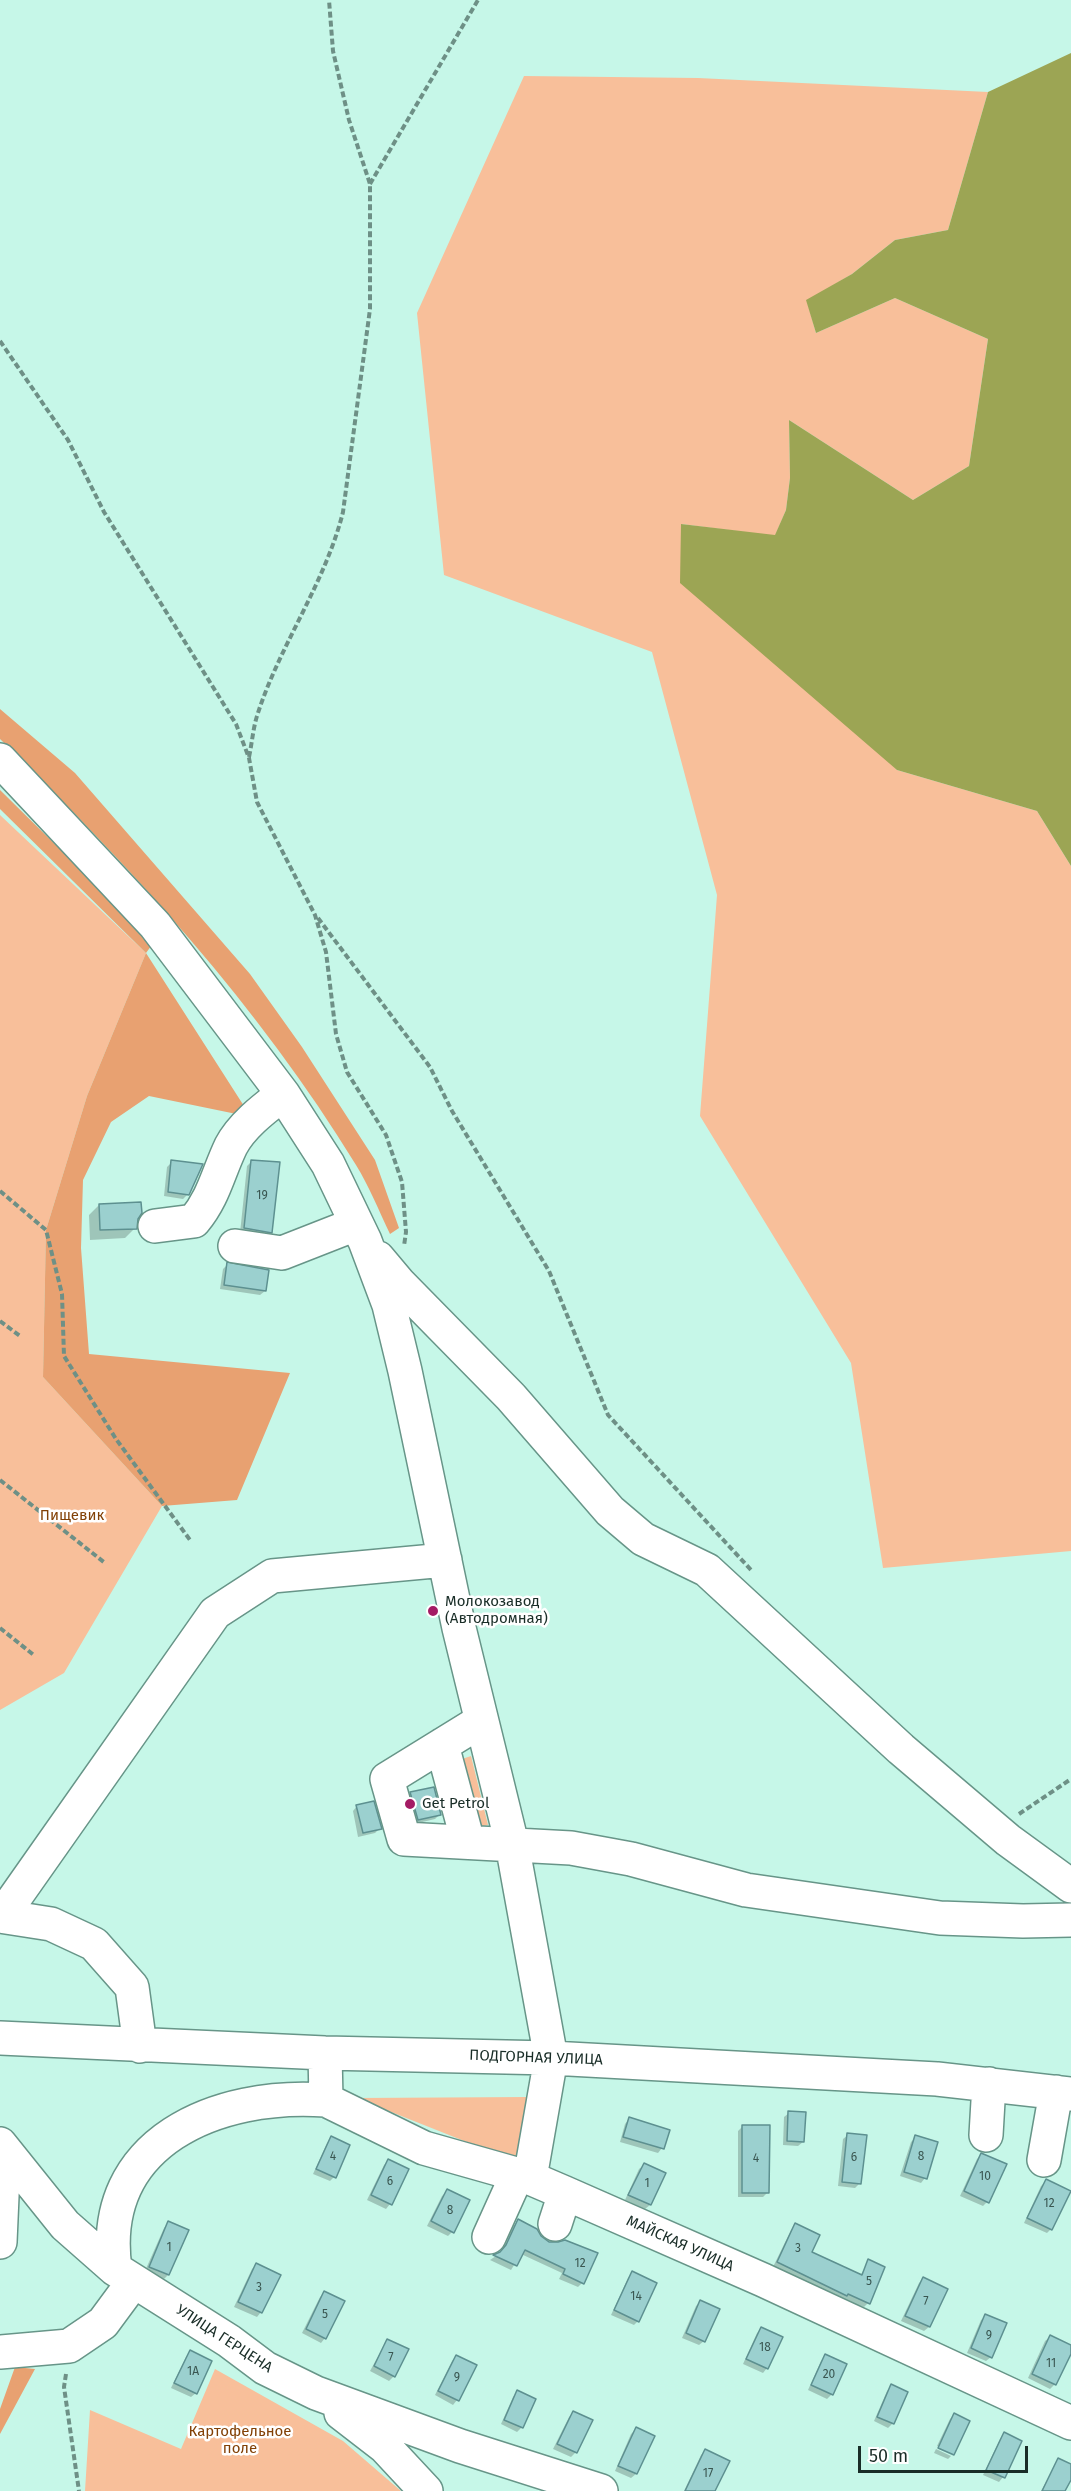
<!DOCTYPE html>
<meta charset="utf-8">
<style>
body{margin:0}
#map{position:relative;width:1071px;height:2491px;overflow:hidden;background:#c6f7e8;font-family:"Fira Sans",sans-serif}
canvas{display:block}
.scale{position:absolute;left:858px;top:2446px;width:170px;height:27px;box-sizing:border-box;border:3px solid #192d27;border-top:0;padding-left:8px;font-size:18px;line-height:21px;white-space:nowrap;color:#192d27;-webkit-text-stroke:4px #fff;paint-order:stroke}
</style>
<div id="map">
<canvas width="1071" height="2491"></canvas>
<div class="scale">50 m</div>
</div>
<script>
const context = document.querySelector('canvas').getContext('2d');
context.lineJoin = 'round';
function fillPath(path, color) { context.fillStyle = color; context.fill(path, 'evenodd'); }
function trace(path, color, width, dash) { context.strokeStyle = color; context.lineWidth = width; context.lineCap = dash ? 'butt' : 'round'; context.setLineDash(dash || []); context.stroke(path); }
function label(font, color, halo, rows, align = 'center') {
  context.font = font + ' "Fira Sans",sans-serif'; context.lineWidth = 5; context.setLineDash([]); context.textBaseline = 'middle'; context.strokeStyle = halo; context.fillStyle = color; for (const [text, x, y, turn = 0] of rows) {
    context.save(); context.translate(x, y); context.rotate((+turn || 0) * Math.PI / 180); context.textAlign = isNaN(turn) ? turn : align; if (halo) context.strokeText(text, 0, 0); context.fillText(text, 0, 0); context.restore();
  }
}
const green = new Path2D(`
 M524,76L698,78L988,92L948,230L895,240L852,274L807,301L816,333L895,298L988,339L969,466L913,500L789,420L790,478L786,510L775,536L681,524L897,770L1037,811L1071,866V1551L883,1568L851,1363L700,1116L717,895L652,652L444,575L417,313Z
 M0,815L146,953L87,1096L46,1230L43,1377L162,1506L64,1673L0,1710Z
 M471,1756L488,1825L478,1827L462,1759Z
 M529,2097L517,2162L356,2098Z
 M215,2369L343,2441L401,2491H85L90,2410L181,2449Z`);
const forest = new Path2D(`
 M0,709L75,773L250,974L302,1047L375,1160L399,1228L390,1234C379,1211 369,1186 356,1165C259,1006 132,868 0,739Z
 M0,790L154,942L146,953L251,1117L149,1096L111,1122L83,1180L81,1248L89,1354L290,1373L237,1500L162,1506L43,1377L46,1230L87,1096L146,953L0,809Z
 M15,2367L35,2369L0,2434V2409Z`);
const water = new Path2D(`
 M1071,53V866L1037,811L897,770L680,583L681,524L775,535L786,510L790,478L789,420L913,500L969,466L988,339L895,298L816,333L806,300L852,274L895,240L948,230L988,92Z`);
const shadow = new Path2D(`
 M252,1161L271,1232L266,1237L240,1233L247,1166Z
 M172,1162L188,1194L183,1199L164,1196L167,1167Z
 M99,1205L136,1219L135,1228L125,1238L90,1240L89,1215Z
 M228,1264L265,1291L260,1295L220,1289L223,1269Z
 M411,1794L440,1814L435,1819L414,1824L406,1798Z
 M357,1806L380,1828L375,1833L358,1837L353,1811Z
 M789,2113L803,2142L798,2146L783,2145L784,2117Z
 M629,2119L662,2148L658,2153L620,2142L625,2124Z
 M743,2126L768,2192L763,2197H738V2131Z
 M848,2135L860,2183L855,2188L838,2186L843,2139Z
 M916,2137L925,2178L921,2183L900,2176L911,2142Z
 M331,2138L334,2177L330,2181L313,2174L327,2143Z
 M982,2154L987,2202L983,2206L960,2196L977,2159Z
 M388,2161L390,2204L386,2209L367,2200L384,2165Z
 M644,2165L664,2174L650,2205L645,2209L625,2200L639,2169Z
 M1046,2181L1051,2229L1047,2233L1024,2223L1041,2186Z
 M447,2191L452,2232L448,2236L427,2226L442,2196Z
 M518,2221L540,2237L582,2283L578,2287L559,2279L562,2273L521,2254L511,2270L490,2260L502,2252L513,2226Z
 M168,2223V2275L164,2279L145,2271L164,2228Z
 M795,2225L810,2253L860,2276L869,2261L868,2303L864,2307L841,2300L773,2267L791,2230Z
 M256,2265L261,2312L257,2317L234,2307L252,2269Z
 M633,2273L638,2321L634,2325L611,2315L628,2278Z
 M923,2279L946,2289L929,2327L924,2331L901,2321L919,2283Z
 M325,2292V2338L321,2343L302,2333L320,2297Z
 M700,2302L704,2341L699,2345L682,2338L696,2306Z
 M986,2316L991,2357L986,2361L967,2353L981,2320Z
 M762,2329L767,2368L763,2373L743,2364L757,2333Z
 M1050,2337L1071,2347L1055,2384L1050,2389L1028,2378L1045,2341Z
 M387,2340L394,2376L389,2381L370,2371Z
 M190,2352L196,2393L191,2397L171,2388L186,2357Z
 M456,2356L457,2400L453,2405L435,2395L452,2361Z
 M825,2356L832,2394L827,2399L808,2390L821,2361Z
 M892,2386L893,2423L888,2428L874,2421L887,2391Z
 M517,2392L522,2427L517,2432L501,2424L513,2397Z
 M573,2413L576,2452L571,2457L553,2449L569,2417Z
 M954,2415L953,2453L937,2446L950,2419Z
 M636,2429L653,2437L636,2474L631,2478L615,2471L631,2434Z
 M1004,2434L1020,2441L1003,2477L999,2482L983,2475L1000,2439Z
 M936,2449L951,2456L948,2459L934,2453Z
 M705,2451L714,2491H684L701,2455Z
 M1059,2459L1071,2465V2477L1064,2491H1041Z`);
const building = new Path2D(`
 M171,1160L203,1164L189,1195L168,1192Z
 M251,1160L280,1162L272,1233L244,1228Z
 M141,1202L142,1213L138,1219L137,1229L100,1230L99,1204Z
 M227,1262L269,1270L266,1291L224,1285Z
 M434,1787L441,1815L418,1820L410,1792Z
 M374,1801L382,1829L363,1833L356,1805Z
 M788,2111L806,2112L804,2142L787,2141Z
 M629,2117L670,2130L664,2149L623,2137Z
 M742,2125H770L769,2193H742Z
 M847,2133L867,2135L861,2184L842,2182Z
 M915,2135L938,2142L927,2179L904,2172Z
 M331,2136L350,2145L336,2178L316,2169Z
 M981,2153L1007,2164L989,2203L964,2191Z
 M388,2159L409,2169L392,2205L371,2195Z
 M644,2163L666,2173L651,2205L628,2195Z
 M1046,2179L1071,2191L1052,2230L1027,2218Z
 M447,2189L470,2200L454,2233L431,2221Z
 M518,2219L537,2229L541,2236L549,2242H558L565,2240L598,2253L584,2284L563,2274L565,2269L525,2250L517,2266L493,2255L500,2252L506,2245Z
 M168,2221L189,2230L169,2275L149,2267Z
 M795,2223L820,2235L812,2252L862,2275L868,2259L885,2267L870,2304L848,2294L847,2296L777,2262Z
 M256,2263L281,2275L262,2313L238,2302Z
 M632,2271L657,2283L639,2322L614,2310Z
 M923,2277L948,2289L930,2327L905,2316Z
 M324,2291L345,2301L326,2339L306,2329Z
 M700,2300L720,2309L705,2342L686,2333Z
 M985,2314L1007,2323L992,2358L971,2348Z
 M761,2327L783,2337L768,2369L746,2359Z
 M1050,2335L1071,2345V2354L1056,2385L1032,2374Z
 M387,2339L409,2349L395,2377L374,2366Z
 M190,2350L212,2361L197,2394L174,2383Z
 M825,2354L847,2364L833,2395L811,2385Z
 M456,2355L477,2365L459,2401L438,2391Z
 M891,2384L908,2392L894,2424L877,2417Z
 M517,2390L536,2399L523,2428L504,2420Z
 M573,2411L593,2420L577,2453L557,2444Z
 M954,2413L970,2421L954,2455L938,2448Z
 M636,2427L655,2436L637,2474L618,2466Z
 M1004,2432L1022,2441L1005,2478L986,2470Z
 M705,2449L730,2461L715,2491H685Z
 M1058,2458L1071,2464V2480L1065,2491H1042Z`);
const path = new Path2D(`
 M370,184L478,0
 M0,341L68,440L104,512L236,724L249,758L257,802L315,915L326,952L336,1034L347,1072L386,1135L402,1182L406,1232L404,1246
 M249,757C252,743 253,729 257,716C279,646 325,584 343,512L370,309V184L349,120L333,51L329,0
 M318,918L430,1067L452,1111L549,1271L608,1415L752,1571
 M0,1191L46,1230L62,1294L64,1356L116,1439L190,1540
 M0,1321L20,1336
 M0,1480L105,1563
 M0,1628L35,1656
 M1019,1814L1071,1779
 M66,2374L64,2387L79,2491`);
const minor = new Path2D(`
 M0,760L155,925L283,1094L328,1164L365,1241L389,1305L405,1371L459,1628L512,1844L551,2058L530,2178
 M155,1226L194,1221C214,1197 218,1173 231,1146C242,1125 265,1108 283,1094
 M235,1246L282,1253L356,1224
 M378,1258L399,1283L511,1397L610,1511L643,1539L707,1570L901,1749L1008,1840L1071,1886
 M481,1721L387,1779L404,1839L571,1848L631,1859L746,1890L940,1918L1023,1921L1071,1920
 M442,1745L468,1842
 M0,1916L51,1924L94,1944L132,1987L140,2046
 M2,1916L215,1613L272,1576L445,1560
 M0,2038L325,2053L551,2058L937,2079L1071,2094
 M325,2053L326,2100L424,2148L530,2178L565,2193L763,2280L1071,2423
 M986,2135L989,2084
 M0,2144L65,2225L115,2269L229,2341L265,2368L316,2393L460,2446L601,2491
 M1044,2160L1056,2092
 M555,2224L565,2193
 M489,2237L517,2175
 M0,2242L4,2150
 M115,2269C97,2141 218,2092 326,2100
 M0,2352L69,2346L103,2323L134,2281
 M341,2413L385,2447L426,2491`);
const markers = [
 [433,1611,6,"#a41b64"],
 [410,1804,6,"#a41b64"]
];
const numberNames = [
 ["19",262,1196],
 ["4",333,2157],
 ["8",921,2157],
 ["6",854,2158],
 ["4",756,2159],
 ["10",985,2177],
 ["6",390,2182],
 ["1",647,2184],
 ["12",1049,2204],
 ["8",450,2211],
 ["1",169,2248],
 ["3",798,2249],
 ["12",580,2264],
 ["5",869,2282],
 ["3",259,2288],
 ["14",636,2297],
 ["7",926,2302],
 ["5",325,2315],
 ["9",989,2336],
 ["18",765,2348],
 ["7",391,2358],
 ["11",1051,2364],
 ["1А",193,2372],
 ["20",829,2375],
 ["9",457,2378],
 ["17",708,2474]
];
const parkNames = [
 ["Пищевик",72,1516],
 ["Картофельное",240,2432],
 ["поле",240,2449]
];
const poiNames = [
 ["Молокозавод",445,1602],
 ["(Автодромная)",445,1619],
 ["Get Petrol",422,1804]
];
const streetNames = [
 ["ПОДГОРНАЯ УЛИЦА",536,2058,2],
 ["МАЙСКАЯ УЛИЦА",680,2244,24],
 ["УЛИЦА ГЕРЦЕНА",224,2339,33]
];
fillPath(green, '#f8bf9a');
fillPath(forest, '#e8a171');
fillPath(water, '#9ca554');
fillPath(shadow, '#0003');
fillPath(building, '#9bd0cf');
trace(building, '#5d9090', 1.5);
trace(minor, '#679588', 36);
trace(path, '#6e9086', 4, [6, 3]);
trace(minor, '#fff', 33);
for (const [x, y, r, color] of markers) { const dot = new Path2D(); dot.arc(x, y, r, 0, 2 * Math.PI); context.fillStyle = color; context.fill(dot); trace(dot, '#fff', 2); }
label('12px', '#3a5651', null, numberNames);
label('15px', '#824106', '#fff', parkNames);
label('15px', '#192d27', '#fff', poiNames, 'left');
label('15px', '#192d27', '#fff', streetNames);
</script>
